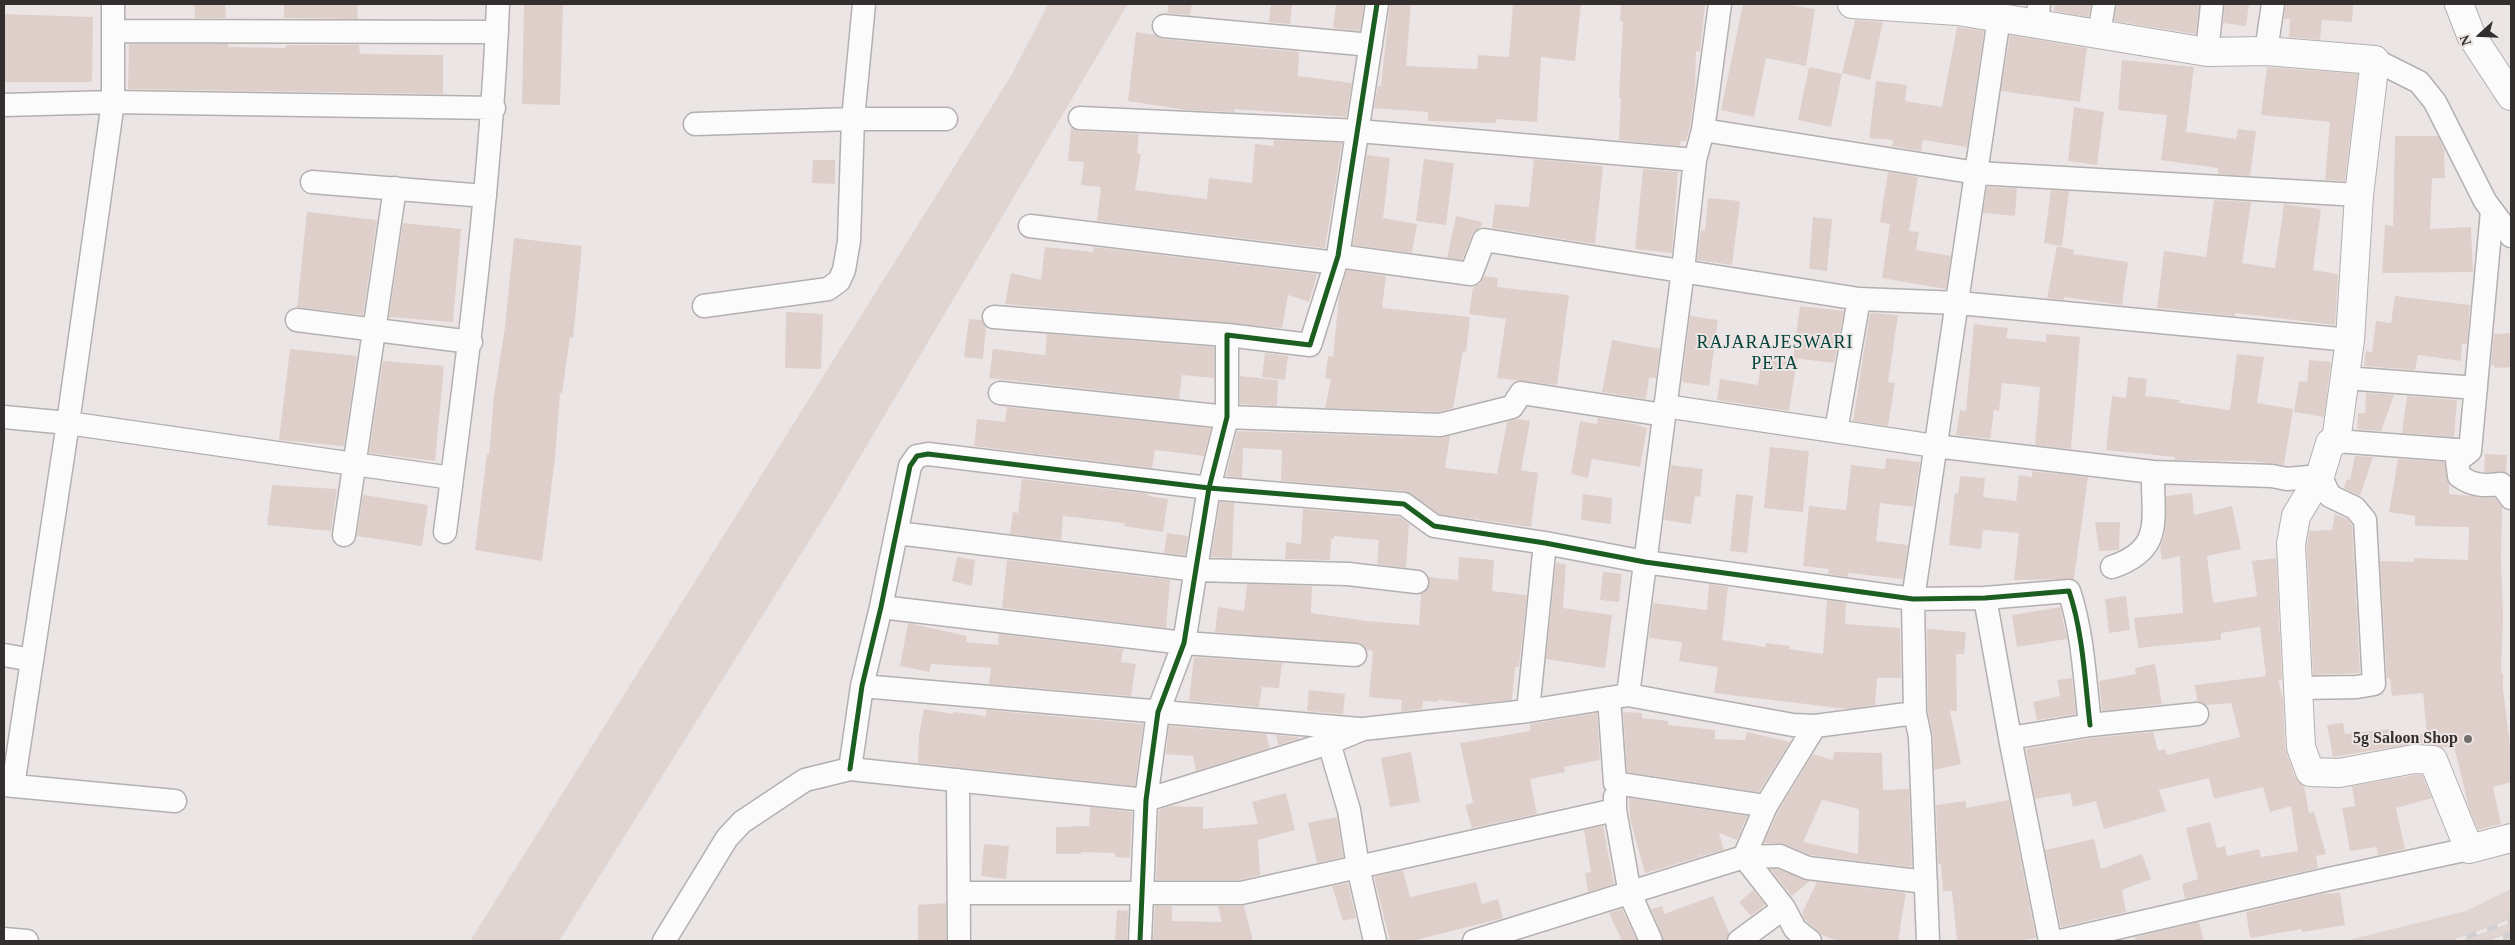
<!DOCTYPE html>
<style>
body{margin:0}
#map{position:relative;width:2515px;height:945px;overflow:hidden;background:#ebe6e5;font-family:"Times New Roman",serif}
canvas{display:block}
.frame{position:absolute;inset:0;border:5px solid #322f2e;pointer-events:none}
.north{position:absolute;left:2455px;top:10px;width:50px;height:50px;-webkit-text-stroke:4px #ede5e3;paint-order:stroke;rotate:250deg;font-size:14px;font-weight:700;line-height:20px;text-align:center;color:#322f2e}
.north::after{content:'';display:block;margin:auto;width:18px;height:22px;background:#322f2e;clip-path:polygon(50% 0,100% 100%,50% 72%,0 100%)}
</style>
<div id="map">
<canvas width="2515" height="945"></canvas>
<div class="frame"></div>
<div class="north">N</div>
</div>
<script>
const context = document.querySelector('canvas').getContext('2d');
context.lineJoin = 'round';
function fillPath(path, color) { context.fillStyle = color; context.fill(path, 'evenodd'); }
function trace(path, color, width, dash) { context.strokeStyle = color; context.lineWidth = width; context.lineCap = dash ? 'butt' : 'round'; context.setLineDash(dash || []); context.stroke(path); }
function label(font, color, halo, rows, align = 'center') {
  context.font = font + ' "Times New Roman",serif'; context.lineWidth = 4; context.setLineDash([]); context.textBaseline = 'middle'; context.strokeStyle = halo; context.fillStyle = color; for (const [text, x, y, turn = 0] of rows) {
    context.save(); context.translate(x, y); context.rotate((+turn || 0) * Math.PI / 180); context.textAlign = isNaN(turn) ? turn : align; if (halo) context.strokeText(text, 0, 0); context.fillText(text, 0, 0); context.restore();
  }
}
const built = new Path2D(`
 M1048,4H1128L834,501L559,941H470L1012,74Z
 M2511,889V941H2344L2466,911Z`);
const building = new Path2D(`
 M194,4H225L226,18H195Z
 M284,4H357L358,19L284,18Z
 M524,4H563L560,105L522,104Z
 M1169,4H1192L1190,15L1167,13Z
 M1271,4H1292L1290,24L1269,22Z
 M1336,4H1364L1360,31L1333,28Z
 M1390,4H1411L1406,66L1477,69L1478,55L1509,57L1513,4H1581L1575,61L1541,57L1537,122L1496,119V123L1428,121V112L1374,108L1378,86H1381Z
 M1621,4H1705L1700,52L1696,51L1695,89L1690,127L1686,141H1681L1680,146L1619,140L1621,98H1619L1623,21H1620Z
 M1743,4H1782L1815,9L1806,66L1766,58L1754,117L1721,110Z
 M2055,4H2091L2088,17L2054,11Z
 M2117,4H2199L2196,34L2114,21Z
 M2225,4H2249L2246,26L2223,23Z
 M2286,4H2353L2352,22L2322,20L2320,40L2289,37L2290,19H2284Z
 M4,14L93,17L92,82H4Z
 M1855,20L1883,22L1870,80L1842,73Z
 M1957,27L1984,31L1967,147L1923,140L1921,151L1892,146L1893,140L1869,138L1876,81L1907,85L1905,101L1942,107Z
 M1136,32L1155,35L1163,39L1299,52L1298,76L1352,83L1346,117L1234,109V112L1186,110L1128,101Z
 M2010,35L2087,48L2080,102L2001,91Z
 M129,44H228V47L286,48V45H359L360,54L443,55V94L128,89Z
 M2122,60L2194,67L2186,132L2236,139L2238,129L2256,131L2250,176L2218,174V168L2161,160L2167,115L2118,110Z
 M1809,67L1842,74L1831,127L1798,120Z
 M2267,67L2358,74L2345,181L2325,180L2330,122L2261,115Z
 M2074,107L2104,112L2097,165L2068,161Z
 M1071,128L1079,131L1139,134L1137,153L1141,154L1135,190L1207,199L1209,178L1252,183L1255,144L1273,146L1274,140L1342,143L1325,248L1097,221L1101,187L1081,185L1084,162L1068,161Z
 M2395,136H2438L2444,150L2445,178H2432L2430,229L2471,227L2473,272L2382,273L2385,225L2393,226Z
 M1367,155L1390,158L1383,218L1417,224L1412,253L1353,245Z
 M1424,159L1454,163L1446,225L1416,221Z
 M1534,159L1603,166L1595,244L1492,228L1495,204L1529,207Z
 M813,160H835V184L812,183Z
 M1643,169L1678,172L1672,253L1635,249Z
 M1888,172L1918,177L1909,231L1919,232L1916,250L1951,256L1946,289L1882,278L1890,224L1880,222Z
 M1987,187L2017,188L2015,216L1983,213Z
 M2051,190L2069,191L2062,246L2044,243Z
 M1708,198L1740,201L1732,265L1697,260L1701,230L1705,231Z
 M2214,200L2251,202L2242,263L2275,268L2284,204L2321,209L2313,270L2338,274L2335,325L2235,313V316L2157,308L2164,251L2206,257Z
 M307,212L377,220L363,315L297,307Z
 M1456,216L1482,222L1481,227L1472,235L1462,260L1447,258Z
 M1813,217L1832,219L1827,271L1809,269Z
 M403,223L461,229L453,322L389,317Z
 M514,238L582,246L573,338L570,337L562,393H560L555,458L542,561L475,550L487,454H489L494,396L505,327Z
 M2057,246L2074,250L2073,254L2128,262L2122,305L2064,297V300L2047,298Z
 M1045,247L1093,252L1094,247L1317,274L1309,302L1288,295L1282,328L1005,304L1011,273L1041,280Z
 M1347,270L1386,276L1382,308L1470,317L1466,352L1463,351L1453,408L1439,412L1325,408L1331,379H1325L1328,356L1333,357L1339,295Z
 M1484,276L1498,278L1497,287L1569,295L1557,385L1497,378L1506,319L1469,314L1473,287L1480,284Z
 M2395,296L2470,305L2467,344H2462L2461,361L2418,355L2415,370L2364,366L2366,351L2372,352L2376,321L2391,323Z
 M1800,306L1844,311L1834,363L1793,358Z
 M786,312L823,314L821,369L785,368Z
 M1870,313L1898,315L1888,382L1895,383L1888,426L1853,421Z
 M1690,316L1718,320L1709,386L1682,382Z
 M969,319L982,320L986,327L983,359L964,357Z
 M1974,324L2008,328L2006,338L2046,342V334L2080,337L2071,449L2035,445L2040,387L2002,383L1999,411L1994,410L1990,439L1956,435L1960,410L1966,411Z
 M2511,333V367L2495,368L2494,365H2491L2494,334Z
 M1047,334L1214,347V378L1182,375L1179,399L989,378L993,349L1045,355Z
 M1612,340L1660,349L1656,378H1649L1646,399L1602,392Z
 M290,349L357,356L344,446L279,440Z
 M1265,353L1288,356L1285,380L1262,377Z
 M1762,354L1797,359L1789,411L1717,400L1720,379L1758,385Z
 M2237,354L2264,357L2257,403L2293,409L2284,465L2249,461L2175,460V457L2106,450L2112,396L2126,398L2128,377L2147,379L2145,396L2180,400L2179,403L2230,410Z
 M2309,360L2331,362L2324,417L2294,412L2299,381L2307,382Z
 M383,361L444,366L435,461L369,453Z
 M1240,376L1278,380L1277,406L1240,404Z
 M2366,393L2394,395L2381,431L2357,429L2358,413H2365Z
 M2407,396L2457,400L2454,437L2402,433Z
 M1007,407L1211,428L1204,456L1155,450L1152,468L974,446L977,419L1005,422Z
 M1598,418L1641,425V427L1647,428L1640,467L1592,459L1588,478L1571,474L1580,421L1597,424Z
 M1517,419L1530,421L1521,470L1538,473L1531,527L1439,514L1405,491L1281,481L1282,450L1243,448L1242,478L1226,476L1237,431L1440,438L1450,436L1445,468L1497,474L1507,422Z
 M1770,447L1809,451L1803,512L1764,508Z
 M2485,454L2507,455L2506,472H2484Z
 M2355,456L2373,457L2360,496L2344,488L2347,479L2350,480Z
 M1886,458L1920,462L1913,507L1880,503L1876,541L1908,545L1903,579L1848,573V577L1828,574L1829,569L1803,566L1809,506L1846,510L1851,465L1885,469Z
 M2398,459L2444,462L2449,485V494L2495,498L2502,507L2501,561L2503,616L2501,673H2503V689L2511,754V782L2493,787L2501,824L2478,830L2469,808L2454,746L2442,747L2434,744H2411L2333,757L2327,725L2343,723L2345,734L2390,729L2391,739L2427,733L2423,693L2392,696L2390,678H2387L2380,561L2414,562V558L2468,560L2469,527L2415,526V516L2389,512Z
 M1671,465L1703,469L1700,497L1695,496L1691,524L1664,520Z
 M2032,471L2088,477L2074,579L2014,580L2019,533L1983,530L1981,549L1949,545L1955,493L1958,494L1960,476L1985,478L1983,497L2016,501L2019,475L2032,477Z
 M1022,479L1149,494L1148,496L1168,499L1163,532L1124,526L1125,523L1063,516L1061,540L1010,534L1013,512L1018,513Z
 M272,485L337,489L331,531L267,525Z
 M2192,493L2194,515L2232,506L2241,549L2207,556L2213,603L2257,596L2252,561L2276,558L2282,680H2278L2283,698L2285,748L2295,777L2304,786L2309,813L2314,812L2326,854L2316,856L2318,868L2185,899L2182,884L2198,879L2186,828L2210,822L2217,848L2225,846L2227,856L2259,849L2261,857L2298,851L2291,806L2270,812L2263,787L2214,799L2209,778L2159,790L2166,811L2104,829L2096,801L2073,807L2070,793L2035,799L2026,749L2092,738L2153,732L2158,751L2165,749L2167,755L2240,737L2231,703L2206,705L2197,701L2195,685L2266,676L2260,627L2221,633V640L2138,648L2134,618L2183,613L2180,556L2162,560L2160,547L2165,534L2166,496Z
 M1583,494L1612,498L1611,524L1581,520Z
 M1736,494L1753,496L1747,553L1730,551Z
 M363,495L428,505L422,546L357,536Z
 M1220,502L1234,503L1232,558L1211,557Z
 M1303,509L1399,517L1409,524L1406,568L1377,564L1379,540L1334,536V539H1331L1330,560L1285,559L1286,542L1301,544Z
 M2335,514L2347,519L2352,525L2360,673L2313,675L2307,545L2309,531L2332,530Z
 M2095,522H2120L2119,550L2099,551Z
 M1167,533L1188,536L1185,555L1164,553Z
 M957,557L975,560L972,586L952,581Z
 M1459,557L1494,560L1492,591L1527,595L1519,667H1515L1512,700L1474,704L1438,700V702L1423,701L1422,709L1401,712L1402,700L1369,697L1373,651L1367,650L1362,644L1215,632L1218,607L1244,611L1247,584L1312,586L1311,613L1366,621L1419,625L1421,594L1428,589L1429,577L1458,580Z
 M1007,560L1170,580L1166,628L1002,608Z
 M1556,563L1566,564L1563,608L1612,615L1605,668L1546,659Z
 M1603,572L1622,574L1619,602L1600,600Z
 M1709,584L1728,587L1722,640L1765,647L1766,643L1790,646L1789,649L1823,654L1827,600L1846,603L1845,624L1900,628L1901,678H1877L1875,705L1847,709L1714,693L1718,667L1679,661L1682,642L1649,638L1653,603L1707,610Z
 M2126,596L2130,630L2109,633L2105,599Z
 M2060,607L2067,639L2017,647L2012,615Z
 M908,623L967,636L966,642L998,645L999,634L1123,649L1121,662L1136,664L1131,696L989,684L991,668L931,664L929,672L900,666Z
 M1927,629L1966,632L1964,654H1956L1957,711H1950L1961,764L1934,770L1933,736L1928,712Z
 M1194,657L1282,663L1279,688L1262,687L1259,707L1189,701Z
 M2155,664L2162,704L2102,711L2099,681L2136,674L2135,668Z
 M2072,678L2076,714L2037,720L2033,702L2060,696L2057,680Z
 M1309,690L1345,694L1343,714L1307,711Z
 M924,709L953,714V712L986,716V710L1143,724L1135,786L918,763L919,735Z
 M1623,712L1642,713V718L1668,721V725L1715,730V739L1745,740L1747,732L1790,742L1759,792L1627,772Z
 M1597,713L1600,760L1564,767L1565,772L1530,779L1537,814L1472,828L1465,805L1473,803L1460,743L1530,731V724Z
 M1169,726L1266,734L1270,748L1196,771L1193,756L1166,754Z
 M1276,735L1298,737V739L1278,745Z
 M1411,752L1420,802L1390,807L1381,758Z
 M1834,752L1882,753L1883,790L1909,789L1912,865L1910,867L1811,855L1785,844L1764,843L1778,812L1813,754L1833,760ZM1822,800L1859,809L1858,854L1803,842Z
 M2415,775H2422L2432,798L2396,808L2405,849L2378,855L2377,847L2350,851L2342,808L2355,806L2352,786Z
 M1286,793L1295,830L1258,840L1260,875L1240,880H1156L1159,810L1170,806L1203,807V829L1258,824L1252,802Z
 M1629,798L1747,816L1737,840L1719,833L1724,850L1701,856L1698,852L1700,857L1645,873L1630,819Z
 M2009,800L2036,938L2016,941H1957L1952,891H1943L1941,864H1938L1936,805L1966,801V808Z
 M1090,807L1132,812L1130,858L1115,857V853L1081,852V854H1056V827L1089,826Z
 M1337,817L1343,857L1317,863L1308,823Z
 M1603,826L1614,884L1588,892L1585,873L1591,872L1584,830Z
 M2094,839L2101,869L2142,854L2151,879L2122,890L2126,912L2061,927L2045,850Z
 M984,844L1009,846L1006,879L981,876Z
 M1770,869H1777L1810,881L1792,896Z
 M1403,870L1410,897L1476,882L1482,904L1498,899L1503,918L1412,941H1390L1374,877Z
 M1817,882L1906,893L1898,941H1838L1822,935L1805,920L1802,913Z
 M1348,883L1356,918L1343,921L1332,886Z
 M1753,890L1765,905L1751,916L1739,902Z
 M2340,893L2345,925L2302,932V929L2250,938L2246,912L2322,894Z
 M1713,896L1729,933L1726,941H1664L1651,909L1662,906L1664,914Z
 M946,903V941H918V905Z
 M1155,906H1172V921L1222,922L1218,906H1244L1253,941H1153Z
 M1622,909L1637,941H1622L1609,913Z
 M1117,910L1128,911L1127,941H1115Z
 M2199,922L2204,941H2136L2135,937Z`);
const street = new Path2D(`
 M2037,24L2039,4
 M1164,26L1371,45
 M113,31L497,32
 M2099,33L2104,4
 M2266,51L2273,4
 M2207,52L2212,4
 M2375,60L2419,82L2435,102L2485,201L2511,236
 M4,105L113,102L494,108
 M1080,118L1359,131L1695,160
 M695,124L853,119H946
 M1703,130L1977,173L2359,195
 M312,182L485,196
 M2492,211L2470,451L2457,461L2459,476C2473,486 2484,486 2501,484L2511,498
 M1030,226L1336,263
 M1338,256L1471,274L1484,240L1859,299L1959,303L2350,340
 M704,306L828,289L839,281L844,270L849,241L853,119L864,4
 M994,317L1227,335
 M297,320L471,342
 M2345,378L2476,388
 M1000,393L1227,417L1440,425L1512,407L1521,393L1664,415
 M1665,406L1935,446L2153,472L2272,476L2287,479L2320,476L2330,496L2355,508L2365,520L2374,684L2357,687L2298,688
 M4,417L68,423L452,478
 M1836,431L1859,299
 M2336,441L2470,451
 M445,532C468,356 491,181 498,4
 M897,533L1197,570L1348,574L1417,582
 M344,535L395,188
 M2112,567C2165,549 2152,519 2153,472
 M1985,598L2010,738L2050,941
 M881,607L1184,643L1355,655
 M4,655L32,660
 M862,686L1359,729
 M1628,695L1683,270L1695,160L1703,130L1720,4
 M1609,698L1615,783L1766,806
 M1528,711L1545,543
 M2010,738L2090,725L2197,714
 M1329,743L1349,810L1358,867L1375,941
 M850,769L862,686L881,607L910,466L917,456L928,454L1209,488L1404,504L1434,526L1545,543L1645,562L1913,599L1985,598L2069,591C2083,633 2085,681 2090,725
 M958,780L959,941
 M4,785L175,801
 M13,786L68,423L113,102V4
 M1615,797V810L1630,894L1651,941
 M1744,857L1766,806L1815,726L1915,713
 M1744,857L1784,908L1795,929L1810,941
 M960,893H1241L1615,810
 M4,939L27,941
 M664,941L727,838L742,822L805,780L850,769L1146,800L1329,743L1363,729L1528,711L1628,695L1793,725L1815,726
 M1140,941L1146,800L1158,712L1184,643L1209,488L1227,417V335L1310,345L1338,256L1377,4
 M1474,941L1744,857L1780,856L1808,868L1926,882
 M1739,941L1784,908
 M1928,941L1920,737L1915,713L1913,599L1999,18
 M2060,941L2329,879L2469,849`);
const secondary = new Path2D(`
 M1852,4L1958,11L2207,52L2266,51L2375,60L2359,195L2350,340L2336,441L2330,443L2320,476L2296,516L2291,544L2301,747L2310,772L2339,773L2414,759L2433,760L2469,849L2511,838
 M2459,4L2471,35L2511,96`);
const rail = new Path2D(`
 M2456,941L2511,921
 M2493,941L2511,934`);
const cycleway = new Path2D(`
 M850,769L862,686L881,607L910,466L917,456L928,454L1209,488L1404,504L1434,526L1545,543L1645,562L1913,599L1985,598L2069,591C2083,633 2085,681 2090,725
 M1140,941L1146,800L1158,712L1184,643L1209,488L1227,417V335L1310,345L1338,256L1377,4`);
const markers = [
 [2468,739,5,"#736f6e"]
];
const poiNames = [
 ["5g Saloon Shop",2458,739]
];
const neighbourhoodNames = [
 ["RAJARAJESWARI",1775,343],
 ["PETA",1775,364]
];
fillPath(built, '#e1d5d2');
fillPath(building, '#dfcfca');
trace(street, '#b3b0af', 25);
trace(secondary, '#b3b0af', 30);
trace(street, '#fcfbfb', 22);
trace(secondary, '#fcfbfb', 28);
trace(rail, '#d2d0d0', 5.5);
trace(rail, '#ede5e3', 4, [11]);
trace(cycleway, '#1b5e20', 5);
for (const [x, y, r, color] of markers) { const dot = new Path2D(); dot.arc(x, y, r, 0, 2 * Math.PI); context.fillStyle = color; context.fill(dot); trace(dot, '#ede5e3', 2); }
label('bold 16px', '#322f2e', '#ede5e3', poiNames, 'right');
context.letterSpacing = '1px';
label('18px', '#04443c', '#ede5e3', neighbourhoodNames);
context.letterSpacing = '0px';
</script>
